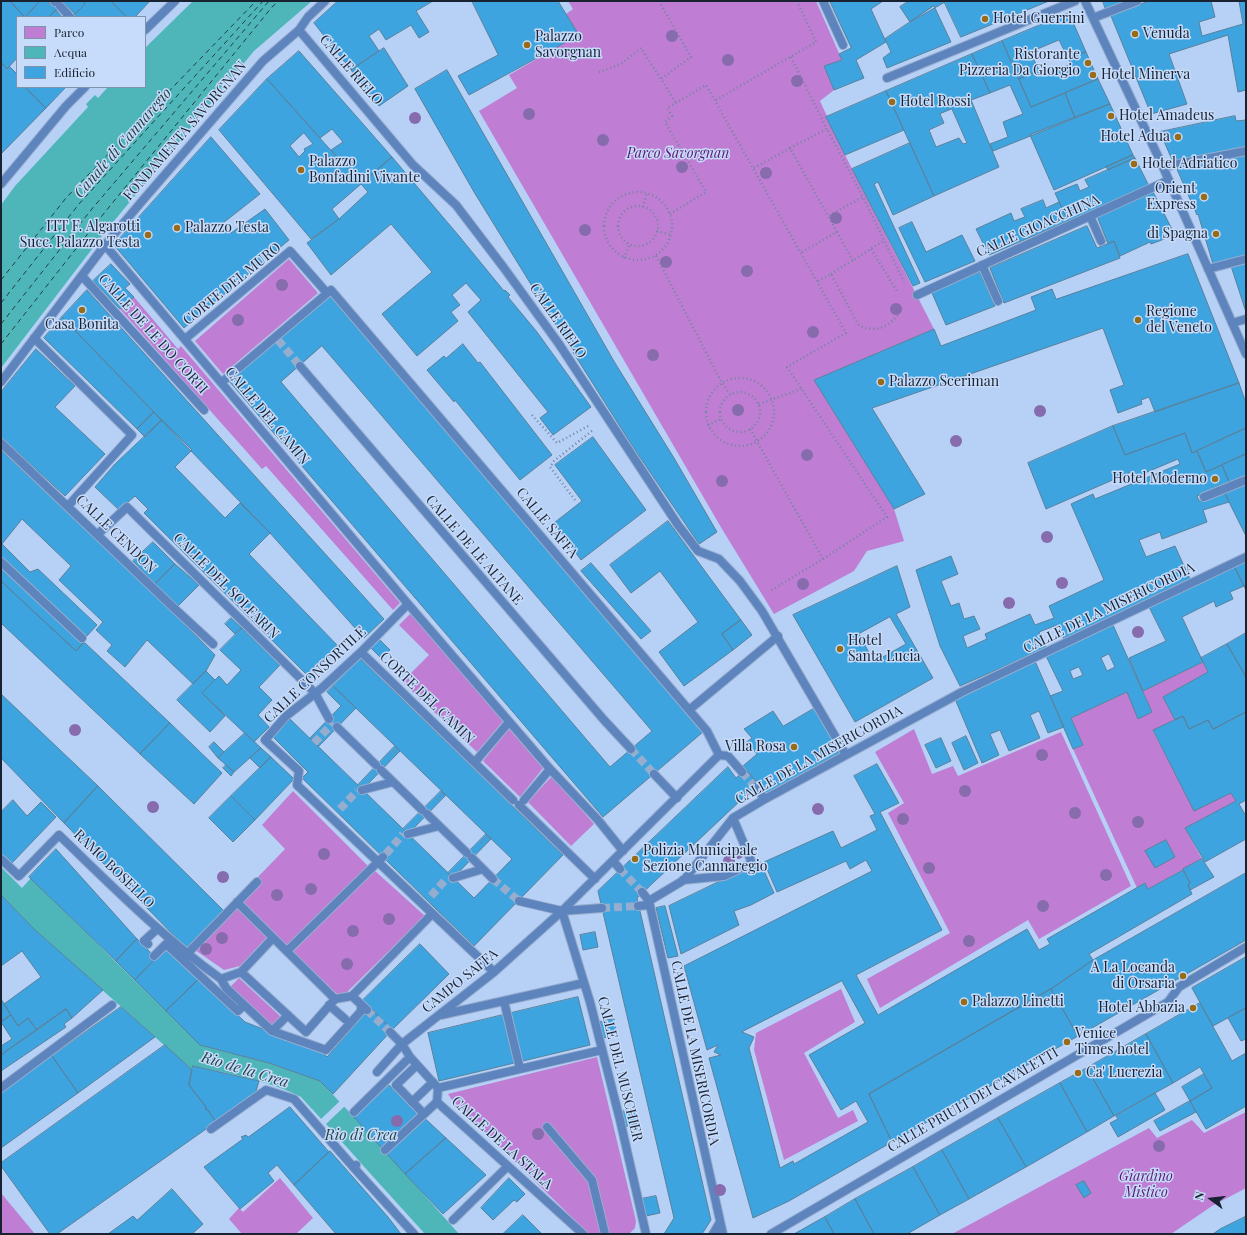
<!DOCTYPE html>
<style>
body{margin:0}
#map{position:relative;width:1247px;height:1235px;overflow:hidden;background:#b6d0f6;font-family:"Playfair Display",serif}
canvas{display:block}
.frame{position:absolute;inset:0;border:2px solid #192230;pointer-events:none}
.legend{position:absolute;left:16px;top:16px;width:130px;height:72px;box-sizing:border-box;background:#c7dcfb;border:1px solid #8192aa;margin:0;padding:5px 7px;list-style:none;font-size:12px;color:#192230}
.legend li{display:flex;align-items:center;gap:8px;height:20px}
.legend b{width:20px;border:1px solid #8192aa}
.north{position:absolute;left:1191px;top:1179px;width:40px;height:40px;-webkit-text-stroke:3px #c7dcfb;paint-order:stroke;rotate:285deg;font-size:11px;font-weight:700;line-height:16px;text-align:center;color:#192230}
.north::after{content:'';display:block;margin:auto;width:14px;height:18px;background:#192230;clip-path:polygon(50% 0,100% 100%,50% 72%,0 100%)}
</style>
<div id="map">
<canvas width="1247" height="1235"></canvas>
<div class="frame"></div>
<ul class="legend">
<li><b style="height:11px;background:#bf7ed3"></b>Parco</li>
<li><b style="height:11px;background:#4eb6b9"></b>Acqua</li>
<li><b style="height:11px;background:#3da4df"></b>Edificio</li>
</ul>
<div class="north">N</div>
</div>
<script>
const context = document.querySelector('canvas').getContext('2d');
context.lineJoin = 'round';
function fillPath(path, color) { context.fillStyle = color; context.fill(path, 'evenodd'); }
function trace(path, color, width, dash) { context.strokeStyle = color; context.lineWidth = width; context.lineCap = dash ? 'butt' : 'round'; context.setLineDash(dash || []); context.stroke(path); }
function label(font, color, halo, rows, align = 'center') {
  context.font = font + ' "Playfair Display",serif'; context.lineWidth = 3; context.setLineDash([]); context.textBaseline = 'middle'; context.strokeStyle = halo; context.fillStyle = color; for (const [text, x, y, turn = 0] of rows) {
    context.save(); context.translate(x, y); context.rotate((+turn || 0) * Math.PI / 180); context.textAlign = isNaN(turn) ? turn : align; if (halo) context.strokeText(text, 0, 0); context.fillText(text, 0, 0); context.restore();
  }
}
const green = new Path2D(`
 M568,1H816L842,60L824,66L834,90L820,101L845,155L934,329L814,380L894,509L904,541L867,551L854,571L774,614L722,529L479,111L517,88L509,75L578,35L566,14L573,9Z
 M289,259L318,293L223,374L195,341Z
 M134,297L178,349L181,346L400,603L393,610L266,466L262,469L120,309Z
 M411,613L504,720L477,752L402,682L429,655L399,625Z
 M1203,662L1208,672L1163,697L1175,720L1153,731L1194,810L1231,793L1236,801L1185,828L1202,859L1148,889L1144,883L1137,888L1073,749L1083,745L1071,718L1127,692L1138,718L1152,712L1143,691Z
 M509,729L543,768L520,797L483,761Z
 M914,729L932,774L953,766L958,776L1061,732L1131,886L1039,939L1028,920L880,1008L867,979L950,933L888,813L904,803L875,752Z
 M552,776L594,824L571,846L528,802Z
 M293,791L368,866L286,946L241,902L260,881L257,878L285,849L262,825Z
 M374,870L425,916L347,992L337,994L293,952Z
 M239,908L267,937L240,966L224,970L195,950L234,911Z
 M239,978L281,1017L272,1027L230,987Z
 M841,989L855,1022L804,1053L838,1118L853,1110L858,1121L784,1160L754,1050L756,1033Z
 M597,1057L636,1221L635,1228L629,1234H589L452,1100L448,1094Z
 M1246,1112V1188L1212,1206L1171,1234H952L1149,1128L1157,1138L1192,1120L1204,1133Z
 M280,1178L313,1218L296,1234H242L229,1219L239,1208L243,1212Z
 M1,1193L35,1234H1Z`);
const water = new Path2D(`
 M193,1H312L254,51L105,232L1,368V205L15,186L88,107L86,104L95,95L98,98L108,87H145V48Z
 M1,867L22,888L31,878L200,1045L269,1063L320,1081L354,1117L384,1091L378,1143L459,1234H425L301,1097C267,1080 230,1074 193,1066L192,1070L35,930L1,895Z`);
const pier = new Path2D(`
 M341,1100L346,1105L326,1124L359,1161L357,1162L311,1111L312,1109L321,1119Z`);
const ferry = new Path2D(`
 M1,280L66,198L256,1
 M1,303L79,204L263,1
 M1,324L91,210L269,1
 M1,344L101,217L272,7L279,1`);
const building = new Path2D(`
 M1,1H10L25,17L40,1H47L51,5L56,1H65L49,17H17V58L7,69L1,62Z
 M10,1H40L25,17Z
 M65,1H82L85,4L75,14L63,3Z
 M82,1H111L127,17H72L85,4Z
 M111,1H150L135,17H127Z
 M338,1H433L416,11L429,32L419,38L411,25L386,40L379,29L369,36L379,51L351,70L314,23Z
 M472,1H558L579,35L469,95L458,76L498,55Z
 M830,1H883L871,9L886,42L856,60L864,78L834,90L824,66L842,60L839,54L851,48Z
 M909,1H944L945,2L910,22L900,7Z
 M944,1H1049L961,37Z
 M1103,1H1130L1106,10Z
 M1149,1H1211L1215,17L1199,22L1202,36L1243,24L1239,1H1246V90L1238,92L1228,35L1169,54L1187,104L1151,114L1111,16Z
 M934,6L951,42L887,68L883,58L891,52L885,39Z
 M56,10L62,17H49Z
 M1069,13L1086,52L1068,58L1059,40L1030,52L1039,70L1019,79L1002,41Z
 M1002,41L1031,107L1065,93L1075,118L993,151L990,144L1008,137L1003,122L1023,114L1010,85L990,93L972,54Z
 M384,48L408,86L379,106L351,70Z
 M299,51L392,157L361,184L331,150L343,142L332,129L320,138L267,79Z
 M1086,52L1098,79L1031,107L1019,79L1039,70L1041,76L1071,64L1068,58Z
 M972,54L990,93L971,100L999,167L934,196L886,91ZM952,109L967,143L963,144L959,138L936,147L929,130L944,123L940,114Z
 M1,62L7,69L9,66L17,74V87H25L46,108L1,154Z
 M447,70L615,363L674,458L717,532L699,544L633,447L564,338L474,192L415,89Z
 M267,79L361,184L332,209L339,219L311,239L219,130ZM304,133L313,144L304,149L305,151L299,157L290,146Z
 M1098,79L1110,104L1075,118L1065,93Z
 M25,87H66L46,108Z
 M886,91L904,130L845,155L826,117Z
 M1110,104L1133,155L1054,190L1030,135Z
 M1235,116L1236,121L1246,120V148L1173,162L1160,132Z
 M211,137L260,194L223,223L231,233L265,209L289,240L184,328L114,245Z
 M910,143L934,196L893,215L878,182L874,184L920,283L913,286L852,169Z
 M1246,154V255L1213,264L1198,214L1197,215L1176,167Z
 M1133,155L1135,158L1108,170L1106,167Z
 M392,157L459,236L504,291L505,290L510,295L508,297L537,332L591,407L553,435L540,418L548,412L468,312L481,300L466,283L452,295L460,305L451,312L458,321L417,356L382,314L432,272L391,224L331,275L307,243L339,219L368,192L361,184Z
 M1135,158L1149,186L1068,221L1055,193L1077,184L1080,191L1089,187L1085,180Z
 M1153,192L1175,235L1151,244L1150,242L1120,256L1114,241L1108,244L1097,216Z
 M1043,200L1046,208L1059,202L1068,221L989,255L976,229L1011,213L1014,221L1025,217L1021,209Z
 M912,222L926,252L962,235L975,261L925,282L899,228Z
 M1087,226L1097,248L1114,241L1120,258L1004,303L990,268Z
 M1188,254L1239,383L1155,412L1149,397L1141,400L1142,404L1118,413L1110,390L1124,385L1103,328L872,408L925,494L894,509L814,380L934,329L941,346L1036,310L1031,297L1052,289L1056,299Z
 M1246,262V312L1231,266Z
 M111,264L130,284L125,288L134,297L120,309L93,281Z
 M980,272L995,306L946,325L932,293Z
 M87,290L384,619L364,638L270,533L62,317Z
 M330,296L703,732L603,817L229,381ZM322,346L652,731L610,767L281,382Z
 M62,317L154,412L137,429L44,338Z
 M463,344L478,363L480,362L552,455L520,480L455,400L454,402L427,370L444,356L446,358Z
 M36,349L75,386L55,407L105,454L65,496L1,437V392Z
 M1239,383L1246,403V428L1192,453L1185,433L1125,455L1113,426Z
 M154,412L162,420L145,437L137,429Z
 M162,420L192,450L175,467L225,518L240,503L270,533L249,554L338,646L310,678L144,513L148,509L135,496L119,510L95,487L115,464Z
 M1113,426L1125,455L1185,433L1192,453L1197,451L1206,472L1222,465L1230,484L1197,496L1199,501L1225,493L1229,502L1203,510L1207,522L1162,539L1160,532L1139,540L1146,557L1175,546L1190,579L1064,639L1057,625L1039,632L1046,648L960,686L940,646L916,570L951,556L958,574L941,581L951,606L959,603L964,619L974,616L980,629L963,636L967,648L987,639L985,634L1030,614L1035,625L1054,618L1049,606L1104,580L1071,504L1093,494L1095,499L1180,464L1178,459L1133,478L1131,472L1046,509L1028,463Z
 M1246,428V454L1206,472L1197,451Z
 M593,437L646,510L581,560L554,523L582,501L555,465Z
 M1,450L166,605L215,655L206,671L193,684L147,640L125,667L107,651L112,645L96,630L103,622L59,580L71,566L22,519L2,544L30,572L38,569L97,625L85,638L1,560Z
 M1246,454V478L1230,484L1222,465Z
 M1246,483V536L1224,492Z
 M668,521L741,620L722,634L733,650L684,686L659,652L698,622L660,571L631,593L610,565Z
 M153,542L175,564L155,584L133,561Z
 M1246,561V590L1234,566Z
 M591,563L651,631L641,639L581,571Z
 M175,564L199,585L177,607L155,584Z
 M1,565L84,642L76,651L1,581Z
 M897,566L910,607L896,614L933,678L855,722L793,615ZM890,617L906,644L874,662L859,634Z
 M1234,566L1244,586L1230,592L1233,599L1216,607L1214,601L1182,617L1203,662L1143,691L1129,658L1166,641L1149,607Z
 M1,581L76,651L84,642L170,723L140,754L1,623Z
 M231,618L242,628L235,634L225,624Z
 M741,620L752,635L733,650L722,634Z
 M1113,625L1152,712L1138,719L1127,692L1071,718L1083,745L1073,749L1050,696L1063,691L1046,656ZM1109,654L1115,667L1107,671L1101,658ZM1079,667L1083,675L1073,679L1070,671Z
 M242,628L280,665L259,687L272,700L258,715L269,727L254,742L202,693L219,676L227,685L241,670L220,650Z
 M1246,633V677L1227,644Z
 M380,640L390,650L381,658L371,648Z
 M1227,644L1246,677V712L1213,729L1208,720L1189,729L1183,716L1175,720L1163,697L1208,672L1201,658Z
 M360,658L563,855L474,946L302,778L308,772L273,737L290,719L474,898L512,859L333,686Z
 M1035,661L1064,727L1048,733L1039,711L1030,715L1040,738L1009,751L1000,730L990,734L999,755L982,763L955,699Z
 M206,671L215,680L202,693L225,716L210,732L177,700Z
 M333,686L356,708L318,747L310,738L341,706L327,692Z
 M1,694L98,786L64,823L1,758Z
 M815,708L841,752L766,794L743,766L757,754L753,749L750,751L744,744L752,738L744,729L773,711L783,726Z
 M1246,712V800L1239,804L1246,816V839L1205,862L1185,828L1236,801L1231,793L1194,811L1153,730L1183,716L1189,729L1208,720L1213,729Z
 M170,723L222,773L194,804L140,754Z
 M245,733L261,748L234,772L218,758Z
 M966,736L978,763L964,770L952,743Z
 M941,738L951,761L936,768L925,745Z
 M214,742L224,752L218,758L209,747Z
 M395,746L400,751L362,790L358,785Z
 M261,748L271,757L260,768L250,758Z
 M271,757L294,779L255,820L231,796Z
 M877,764L899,803L880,812L942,930L856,975L878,1015L1027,929L1039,950L1050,944L1047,939L1145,883L1148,889L1183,870L1190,883L1188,885L1192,894L1089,954L1093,960L1051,989L869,1094L892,1142L789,1201L753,1218L709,1058L721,1055L714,1052L718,1045L707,1050L684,966L872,871L866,860L850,869L846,861L777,892L764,862L833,831L841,848L877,830L870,816L875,814L854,776ZM842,981L865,1023L809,1055L841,1110L856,1101L868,1122L794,1164L793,1161L780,1168L749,1048L754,1037L742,1032Z
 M226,765L234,772L231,776L223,768Z
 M728,767L736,778L745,769L758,784L637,898L711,1220L702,1234H664L674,1218L598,891Z
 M98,786L224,911L186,948L64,823Z
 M441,791L446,795L408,834L403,829Z
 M231,796L255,820L233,842L209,818Z
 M13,800L27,816L41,802L56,817L11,864L1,855V812Z
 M486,834L491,839L453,878L448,873Z
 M1166,840L1175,857L1155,868L1145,851Z
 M56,849L137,939L116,961L29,877Z
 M1202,859L1214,877L1190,890L1188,885L1190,883L1183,869Z
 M760,862L774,893L751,905L734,911L739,925L681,954L669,906Z
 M1246,873V940L1078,1036L1051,989L1093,960Z
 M1,895L35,930L103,990L72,1018L66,1009L37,1030L28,1018L18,1026L4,1004L41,977L22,951L1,966Z
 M665,906L678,956L668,958L656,908Z
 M595,932L598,947L583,950L580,935Z
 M137,939L156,958L135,980L116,961Z
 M420,944L449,974L392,1030L363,1000Z
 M166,948L199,979L166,1011L135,980Z
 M1246,957V1008L1213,1026L1192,988Z
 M199,979L245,1022L322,1052L327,1057L370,1007L392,1030L333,1094L320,1081L269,1063L200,1045L166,1011Z
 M1051,989L1078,1036L892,1142L869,1094Z
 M578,997L590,1045L439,1081L428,1033Z
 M1,999L11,1015L1,1022Z
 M1200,1003L1232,1061L1246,1053V1106L1206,1129L1190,1101L1212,1088L1200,1067L1173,1083L1146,1034Z
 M121,1007L155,1037L78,1093L52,1056Z
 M1246,1008V1039L1241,1041L1228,1018Z
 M66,1009L72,1018L64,1024L66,1027L1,1071V1055Z
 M11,1015L18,1026L28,1018L37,1030L1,1055V1046L12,1039L1,1022Z
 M614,1019L617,1035L603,1038L600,1022Z
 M1146,1034L1173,1083L1114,1116L1087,1068Z
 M165,1045L192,1070L189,1085L206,1107V1110L207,1109L216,1122L57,1234H50L1,1166V1163Z
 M52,1056L78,1093L1,1148V1092Z
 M193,1066L259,1081L255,1095L216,1122L207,1109L206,1110V1107L189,1085Z
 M1087,1068L1114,1116L1087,1132L1060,1083Z
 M1204,1074L1212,1088L1190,1101L1182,1087Z
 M1060,1083L1087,1132L1026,1167L998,1118Z
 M389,1085L446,1138L405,1174L354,1117Z
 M1155,1093L1165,1110L1118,1137L1110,1123L1118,1119L1116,1116Z
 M1190,1101L1196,1112L1160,1131L1154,1121Z
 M290,1107L329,1152L294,1185L277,1165L268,1173L274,1181L240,1209L204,1167L243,1139L241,1137L246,1135L248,1137Z
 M635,1108L639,1123L624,1127L621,1112Z
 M998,1118L1026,1167L969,1199L942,1150Z
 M446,1138L486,1175L443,1214L405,1174Z
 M942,1150L969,1199L940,1215L913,1167Z
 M330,1151L388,1217L401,1234H336L294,1185Z
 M913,1167L940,1215L907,1234H874L855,1199Z
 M509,1178L525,1194L517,1202L514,1200L493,1220L481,1208Z
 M1084,1181L1091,1193L1084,1198L1076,1185Z
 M172,1189L203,1224L192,1234H108L133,1216L137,1220Z
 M656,1196L660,1213L646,1216L641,1199Z
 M855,1199L874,1234H834L825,1217Z
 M523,1215L542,1234H503Z
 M825,1217L834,1234H794L817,1221Z
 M1245,1217L1246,1234H1213L1220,1229Z`);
const pedestrianTunnel = new Path2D(`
 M278,340L300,366
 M314,743L333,723
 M631,749L654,774
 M742,772L755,787
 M340,809L357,791
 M386,854L403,834
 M620,869L642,892
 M493,879L519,901
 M431,896L447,878
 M602,908L638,906
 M367,1010L390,1032`);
const path = new Path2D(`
 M659,1L691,57L661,79L676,103
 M791,57L827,129
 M599,72L621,64L641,48L661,79
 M716,100L816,42L797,1
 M790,148L827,129L863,197
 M754,168L790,148L828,216
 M604 226a34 34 0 1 1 68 0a34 34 0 1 1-68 0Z
 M618 226a20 20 0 1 1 40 0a20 20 0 1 1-40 0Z
 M643,207L647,193
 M670,214L706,192L665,122L672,116L667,108L706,85L846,333L787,367L887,517L823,559L770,591
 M657,231L672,235
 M837,232L828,216L863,197L904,282
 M871,249L898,293
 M802,252L837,232L853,261
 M656,256L722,383L730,394
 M624,258L630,244
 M831,274L885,240
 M818,281L831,274L858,324C874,336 895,325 902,307
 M706 412a34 34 0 1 1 68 0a34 34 0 1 1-68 0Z
 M720 412a20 20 0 1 1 40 0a20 20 0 1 1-40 0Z
 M759,404L801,389
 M532,415L557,443L590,425
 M708,425L721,419
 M750,429L823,559
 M575,500L550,467L554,461L593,430
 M391,755L398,748
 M437,800L443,793
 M481,843L488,836`);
const service = new Path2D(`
 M547,1127L592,1180L605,1234`);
const pedestrian = new Path2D(`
 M54,1L55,2
 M823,1L843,45
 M1085,1L1163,167L1246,354
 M60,6L70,17
 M1093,18L1137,1
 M145,30L175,1
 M299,30L413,165L456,205L504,268L559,344L678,525L698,551L719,559L740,581L762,611L846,755
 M887,78L1075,1
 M1163,167L1246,151
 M1,184L66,106L85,87
 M1090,216L1101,241
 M105,245L408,604L550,769L598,820L623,851
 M982,265L998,301
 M1208,269L1246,259
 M82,276L204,410
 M917,295L1169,180
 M1232,323L1246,319
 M34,338L132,435L68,506
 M185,339L290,251L327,293
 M300,366L604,720L631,749
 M1,382L105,245L143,200L263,61L299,30L308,17L325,1
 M222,382L331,290L689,710L707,731L719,755
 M1,443L175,609L213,644
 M1204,497L1246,480
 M98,534L127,507L315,693L329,719
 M1,562L82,638
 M408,604L361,652L322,688L286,716L265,740L299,771L297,785L494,972
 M361,652L513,800
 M689,710L778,636
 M337,727L376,765
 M719,755L728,756L742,772
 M475,762L509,722
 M381,770L422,810
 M654,774L677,798
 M755,787L765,799
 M362,790L393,782
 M524,800L550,769
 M519,805L595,879
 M427,814L467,853
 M408,834L439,826
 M472,858L493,879
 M1,859L19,876L59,835C111,885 162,937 221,979L241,972L273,938
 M613,861L620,869
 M453,878L483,869
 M683,880L724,876L752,863L733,818
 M642,892L649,901
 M519,901L562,911L602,908
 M237,902L335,999L352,996L367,1010
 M638,906L649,905
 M562,911L590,1002L620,1120L646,1234
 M148,944L144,941L157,929
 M287,951L383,857
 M187,954L257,882
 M154,956L166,944L238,1011L244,1005
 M241,972L306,1032L335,999
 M221,979L226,988L272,1031L326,1050L363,1009L361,1008
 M352,996L432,914
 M504,1001L520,1069
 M329,1005L345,1019
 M441,1015L584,983
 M275,1028L288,1015
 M390,1032L402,1044L410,1057L438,1088L437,1102L583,1234
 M417,1065L396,1085L424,1114
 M377,1072L402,1044L494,972L562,911L719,755
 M1,1088L112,1005
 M412,1102L433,1082
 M354,1112L410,1057
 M211,1129L266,1090L294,1099L355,1169
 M385,1150L437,1102L438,1088L602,1050
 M356,1165L355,1169L414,1234
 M453,1220L508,1166
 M713,1234L720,1222
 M723,1234L649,901L684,880L733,818L765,799L962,692L1246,557
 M771,1234L1168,1002L1179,987L1246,947`);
const trees = [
 [672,36],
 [728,60],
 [797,81],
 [529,114],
 [415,118],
 [603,140],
 [682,167],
 [766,173],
 [836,218],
 [585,230],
 [666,262],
 [747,271],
 [282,285],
 [896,309],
 [238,320],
 [813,332],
 [653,355],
 [738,410],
 [1040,411],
 [956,441],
 [807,455],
 [722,481],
 [1047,537],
 [1062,583],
 [803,584],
 [1009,603],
 [1138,632],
 [75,730],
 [1042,755],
 [965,791],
 [153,807],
 [818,809],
 [1075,813],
 [903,819],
 [1138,822],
 [738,853],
 [324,854],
 [729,861],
 [929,868],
 [1106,875],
 [223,877],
 [311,889],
 [277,895],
 [1043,906],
 [389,919],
 [353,931],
 [222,938],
 [969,941],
 [206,949],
 [347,964],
 [397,1121],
 [538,1134],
 [1159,1146],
 [720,1190]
];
const markers = [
 [985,19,4,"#976b18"],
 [1135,34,4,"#976b18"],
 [527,45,4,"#976b18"],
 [1088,63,4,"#976b18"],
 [1093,75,4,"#976b18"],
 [892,102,4,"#976b18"],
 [1111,116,4,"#976b18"],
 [1178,137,4,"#976b18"],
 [1134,164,4,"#976b18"],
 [301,170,4,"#976b18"],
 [1204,197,4,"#976b18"],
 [177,228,4,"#976b18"],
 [1216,234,4,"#976b18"],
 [148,235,4,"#976b18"],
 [82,310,4,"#976b18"],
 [1138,320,4,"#976b18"],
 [881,382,4,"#976b18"],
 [1215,479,4,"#976b18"],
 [840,649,4,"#976b18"],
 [794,747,4,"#976b18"],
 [635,859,4,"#976b18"],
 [1183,976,4,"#976b18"],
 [964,1002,4,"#976b18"],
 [1193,1008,4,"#976b18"],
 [1067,1042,4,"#976b18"],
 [1078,1073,4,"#976b18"]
];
const poiNames = [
 ["Hotel Guerrini",993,19],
 ["Venuda",1143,34],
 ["Palazzo",535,37],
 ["Savorgnan",535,53],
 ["Ristorante",1080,55,"right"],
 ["Pizzeria Da Giorgio",1080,71,"right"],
 ["Hotel Minerva",1101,75],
 ["Hotel Rossi",900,102],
 ["Hotel Amadeus",1119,116],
 ["Hotel Adua",1170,137,"right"],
 ["Palazzo",309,162],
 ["Bonfadini Vivante",309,178],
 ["Hotel Adriatico",1142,164],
 ["Orient",1196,189,"right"],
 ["Express",1196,205,"right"],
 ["ITT F. Algarotti",140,227,"right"],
 ["Succ. Palazzo Testa",140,243,"right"],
 ["Palazzo Testa",185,228],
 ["di Spagna",1208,234,"right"],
 ["Regione",1146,312],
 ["del Veneto",1146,328],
 ["Casa Bonita",82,325,"center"],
 ["Palazzo Sceriman",889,382],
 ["Hotel Moderno",1207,479,"right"],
 ["Hotel",848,641],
 ["Santa Lucia",848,657],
 ["Villa Rosa",786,747,"right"],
 ["Polizia Municipale",643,851],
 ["Sezione Cannaregio",643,867],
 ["A La Locanda",1175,968,"right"],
 ["di Orsaria",1175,984,"right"],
 ["Palazzo Linetti",972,1002],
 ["Hotel Abbazia",1185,1008,"right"],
 ["Venice",1075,1034],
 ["Times hotel",1075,1050],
 ["Ca' Lucrezia",1086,1073]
];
const streetNames = [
 ["CALLE RIELO",351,70,49],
 ["FONDAMENTA SAVORGNAN",185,131,-49],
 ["CALLE GIOACCHINA",1038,226,-24],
 ["CORTE DEL MURO",232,284,-39],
 ["CALLE RIELO",558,321,55],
 ["CALLE DE LE DO CORTI",153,334,48],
 ["CALLE DEL CAMIN",267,416,50],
 ["CALLE SAFFA",547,523,50],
 ["CALLE CENDON",116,534,44],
 ["CALLE DE LE ALTANE",474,550,49],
 ["CALLE DEL SOLFARIN",226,586,45],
 ["CALLE DE LA MISERICORDIA",1109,608,-26],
 ["CALLE CONSORTILE",315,675,-43],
 ["CORTE DEL CAMIN",427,698,44],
 ["CALLE DE LA MISERICORDIA",819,755,-29],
 ["RAMO BOSELLO",114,869,44],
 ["CAMPO SAFFA",460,981,-39],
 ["CALLE DE LA MISERICORDIA",695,1053,78],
 ["CALLE DEL MUSCHIER",620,1069,76],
 ["CALLE PRIULI DEI CAVALETTI",973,1100,-30],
 ["CALLE DE LA STALA",502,1143,42]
];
const parkNames = [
 ["Parco Savorgnan",678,154],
 ["Giardino",1146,1177],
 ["Mistico",1146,1193]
];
const waterNames = [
 ["Canale di Cannaregio",123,143,-49],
 ["Rio de la Crea",245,1070,17],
 ["Rio di Crea",361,1135]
];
fillPath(green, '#bf7ed3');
fillPath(water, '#4eb6b9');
fillPath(pier, '#b6d0f6');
trace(ferry, '#1f3f40', 1, [5, 4]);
fillPath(building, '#3da4df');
trace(building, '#59819c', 1);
trace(pedestrianTunnel, '#97adce', 8, [8, 4]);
trace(service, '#97adce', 10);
trace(pedestrian, '#97adce', 10);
trace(path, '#7385a1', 2.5, [1, 3]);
trace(service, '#5d84bd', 8);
trace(pedestrian, '#5d84bd', 8);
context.fillStyle = '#866bad';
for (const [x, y] of trees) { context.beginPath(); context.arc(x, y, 6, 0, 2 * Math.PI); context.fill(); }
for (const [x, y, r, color] of markers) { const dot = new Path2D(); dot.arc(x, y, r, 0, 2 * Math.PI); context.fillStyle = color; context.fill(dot); trace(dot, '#c7dcfb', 1.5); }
label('14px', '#192230', '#c7dcfb', poiNames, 'left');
label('14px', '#192230', '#c7dcfb', streetNames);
label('italic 14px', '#5f1871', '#c7dcfb', parkNames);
label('italic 15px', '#1f3f40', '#c7dcfb', waterNames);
</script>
